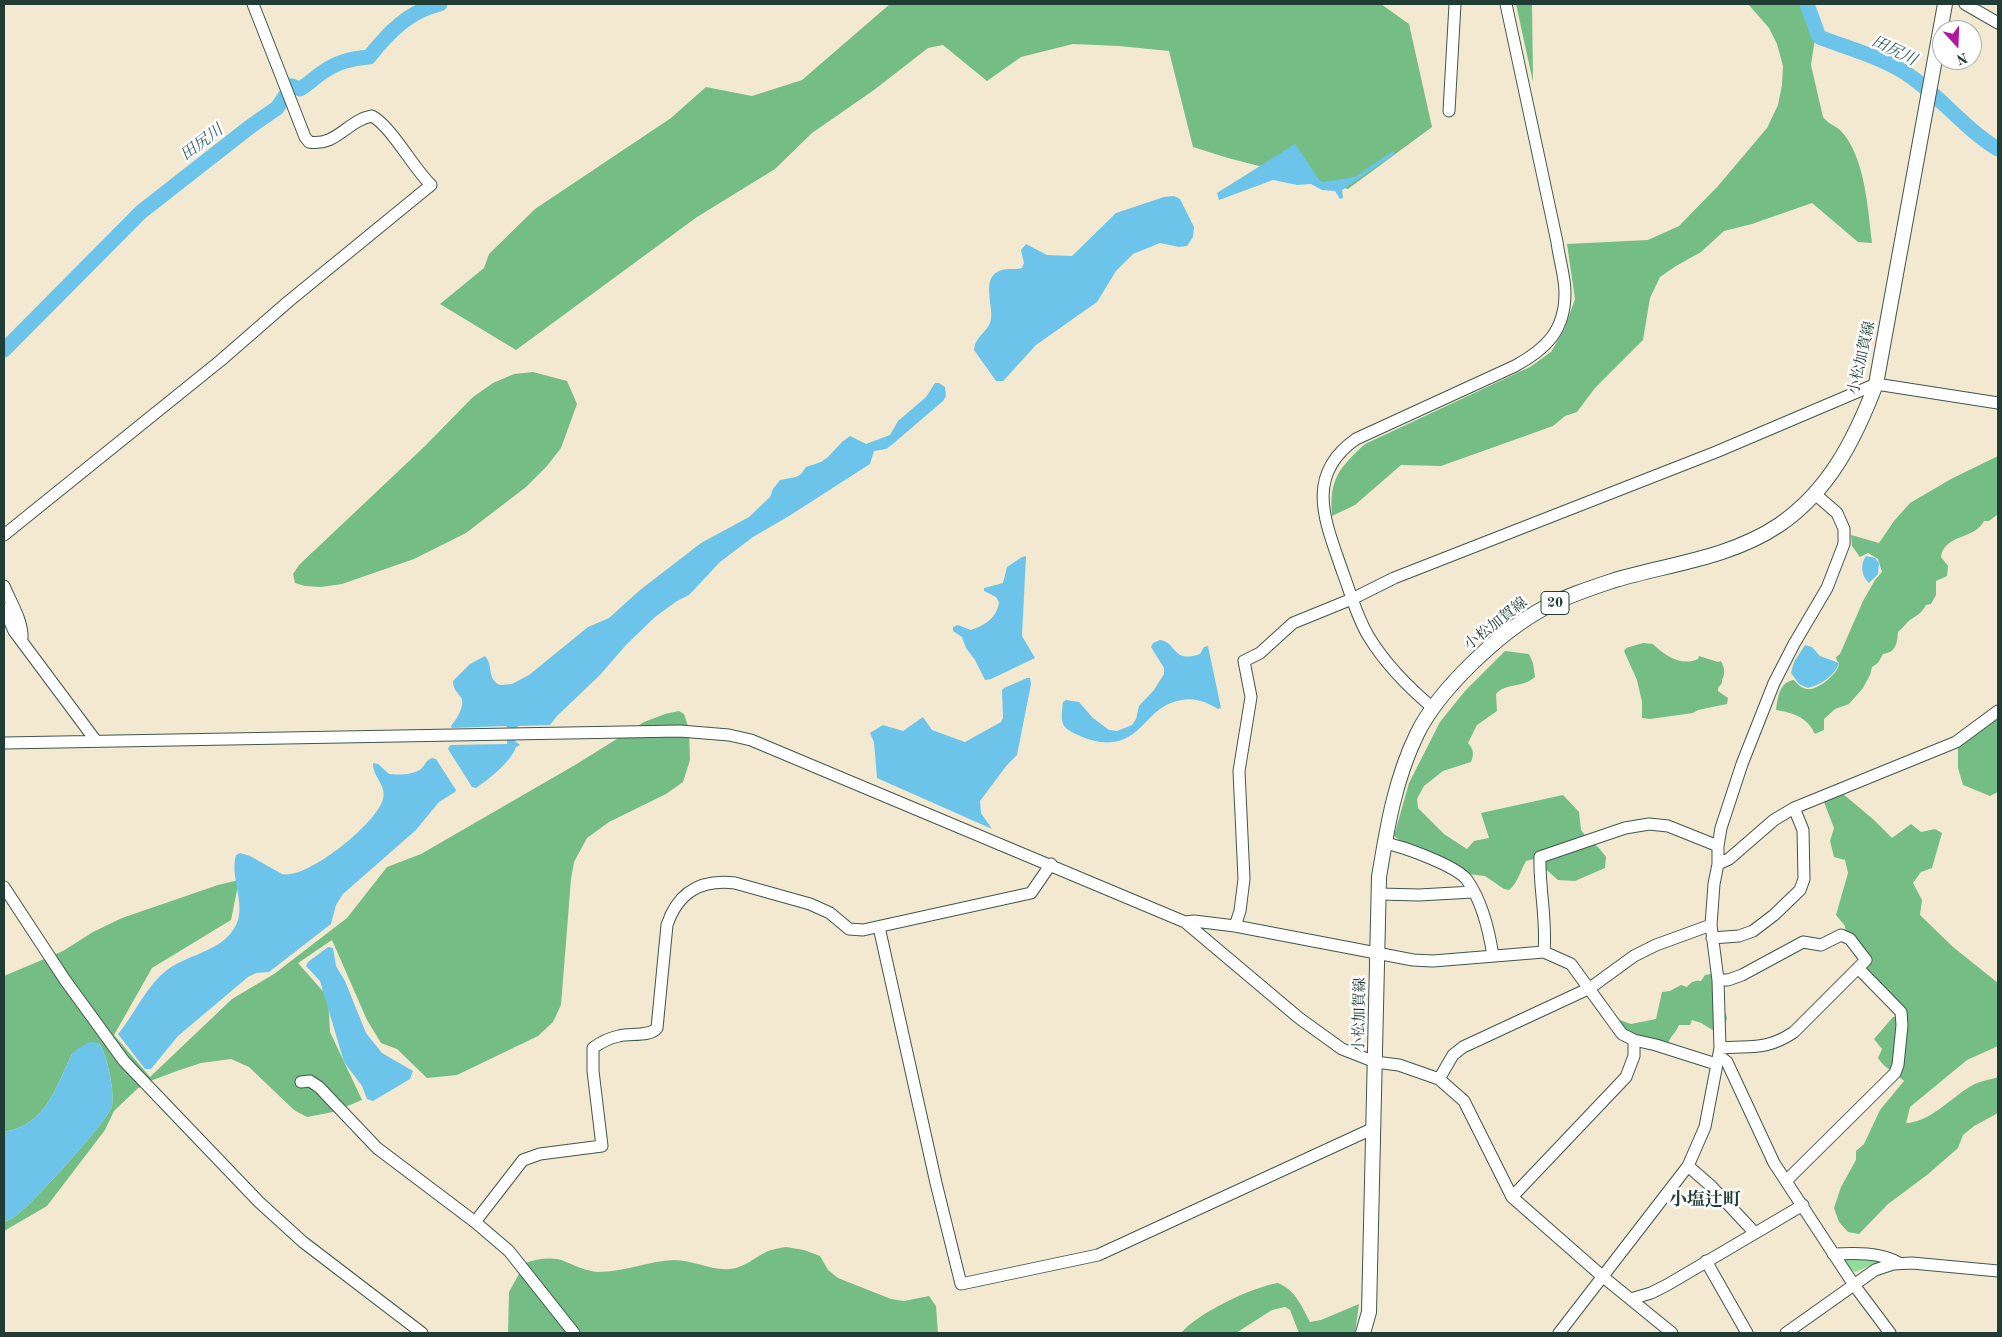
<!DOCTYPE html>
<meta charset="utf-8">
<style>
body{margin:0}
#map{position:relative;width:2002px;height:1337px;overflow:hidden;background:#f3e9d1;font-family:"Old Standard TT",serif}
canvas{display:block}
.frame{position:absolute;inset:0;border:5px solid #1f3d34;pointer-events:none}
.north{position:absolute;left:1932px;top:20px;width:50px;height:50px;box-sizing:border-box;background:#fff;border:1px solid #a5b1ae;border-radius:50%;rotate:160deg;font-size:14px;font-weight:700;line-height:20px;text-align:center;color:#1f3d34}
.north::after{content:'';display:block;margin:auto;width:18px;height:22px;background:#b5179e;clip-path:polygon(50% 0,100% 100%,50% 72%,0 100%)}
</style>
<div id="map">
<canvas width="2002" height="1337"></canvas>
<div class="frame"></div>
<div class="north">N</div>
</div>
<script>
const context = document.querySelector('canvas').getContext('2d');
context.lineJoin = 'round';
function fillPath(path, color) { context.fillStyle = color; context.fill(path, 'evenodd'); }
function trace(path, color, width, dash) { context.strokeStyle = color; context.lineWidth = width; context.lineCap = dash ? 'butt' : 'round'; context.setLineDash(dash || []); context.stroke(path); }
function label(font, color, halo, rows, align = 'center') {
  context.font = font + ' "Old Standard TT","Noto Serif JP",serif'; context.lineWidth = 5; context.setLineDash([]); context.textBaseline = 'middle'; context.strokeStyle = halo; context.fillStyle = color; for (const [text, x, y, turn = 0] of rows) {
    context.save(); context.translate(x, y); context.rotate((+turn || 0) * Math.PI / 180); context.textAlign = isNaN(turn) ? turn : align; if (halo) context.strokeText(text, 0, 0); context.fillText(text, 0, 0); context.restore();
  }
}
const green = new Path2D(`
 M1847,1256L1882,1261L1855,1272L1850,1270L1843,1260Z`);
const forest = new Path2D(`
 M890,4H1381L1409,24L1432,127L1348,189L1228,158L1193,147L1169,51L1119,46L1073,44L1021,57L987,81L943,45L928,48L874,90L812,133L775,169L697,217L516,350L440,304L484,268L489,254L535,209L671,118L706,87L752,96L802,80Z
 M1516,4H1532L1533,82Z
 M1748,4H1804L1815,38L1811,65L1823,117C1828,124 1835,125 1841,131C1865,156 1868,210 1872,243L1858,242L1812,203L1752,224L1724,231L1701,252L1676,266L1660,277L1650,298L1643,340L1595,388L1577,412L1565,416L1553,426L1441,466L1401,465L1355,505L1332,516C1329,479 1339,468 1365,444L1530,367L1551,352L1564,330L1575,299L1567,244L1648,240L1679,226L1718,186L1767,128L1778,105L1782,85L1783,66L1777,44L1769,28Z
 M533,372L567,381L577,404L561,448L547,466L526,487L466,533L414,559L342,584L321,587L305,586L295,583L293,574L299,565L425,446L473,397L493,383L514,374Z
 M1998,456L1997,515L1989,521H1984C1976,539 1944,534 1941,557L1948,566L1947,576L1936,581V595L1931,604L1926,605C1922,613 1917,615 1910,620C1906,623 1903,628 1898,632C1897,644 1896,652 1883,654L1878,663L1872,667L1870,675L1863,688L1849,704L1835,709L1824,719V730L1815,734C1807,717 1794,713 1776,710C1778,697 1779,682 1794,680C1798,685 1803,690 1811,689C1821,687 1839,673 1839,663L1837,661L1836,657L1840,654L1863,601L1875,580L1882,572L1878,559L1868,553L1860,557L1852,546L1851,535L1879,543L1894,521L1910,503L1951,479Z
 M1643,643L1653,644C1664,655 1681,667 1698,659L1699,656L1718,662L1721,661C1724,668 1726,672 1722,680V683L1718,688V691L1728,698L1727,704L1698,710L1693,713L1650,719L1642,718V702L1637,680L1624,651L1626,648Z
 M1505,651L1529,654L1533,663L1535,677C1521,689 1507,682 1496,694L1497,711L1477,725L1468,743C1474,750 1474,754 1471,762L1443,771L1424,786L1417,799L1418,808L1444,834L1467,849L1474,841L1489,838L1481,813L1563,795L1579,812L1581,830L1588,839L1599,848L1606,857L1605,868L1575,881L1558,880L1534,859L1526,861C1521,870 1517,884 1509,890L1504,889L1485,876L1468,874L1404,844L1394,836L1409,783L1440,722L1465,691Z
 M679,711L684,714L689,729L690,760L683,782L666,794L609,822L587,838L574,862L571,879L561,1005L553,1022L538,1036L457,1075L427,1078L397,1049L381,1043L367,1020L332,940L298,963L328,997L330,1032L362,1100L333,1112L307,1117L294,1110L249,1067L231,1059L201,1063L177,1071L150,1081L137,1089L114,1111L105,1130L47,1206L4,1231V1222C8,1220 13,1218 17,1215C32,1204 109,1120 112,1106C115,1093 107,1054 99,1043L72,1054C55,1088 47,1124 4,1132V976L63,951L93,932L122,918L218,885L239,880L231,920L152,968L114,1035L150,1077L232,999L274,974L347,918L387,867L421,854L575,765L644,722L665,714Z
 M1998,717V792L1990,796L1963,785L1958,768V747Z
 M1842,793L1874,820L1892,838L1911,824L1921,832L1935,829L1942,833L1932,868L1921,872L1913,883L1922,900L1920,915L1953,947L1998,983V1046L1967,1060L1910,1107L1906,1123C1929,1123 1952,1097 1971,1086C1979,1081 1990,1080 1998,1077V1113L1974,1126L1963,1135L1958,1148L1927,1175L1888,1204L1859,1234L1848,1232L1839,1222L1834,1208L1841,1187L1856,1160V1151L1864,1144L1880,1110L1904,1081C1895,1072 1885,1069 1878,1058L1882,1049L1874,1039L1893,1017L1904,1015L1847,943L1845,926L1836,915L1848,873L1845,860L1834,857L1830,841L1834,828L1824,802Z
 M1711,974L1714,976L1727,1018L1725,1024L1716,1032L1701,1023L1692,1020L1690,1025H1679C1676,1033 1670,1036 1668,1044L1625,1033L1617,1019L1631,1024L1656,1019L1662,992L1670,991L1681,985L1687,987C1691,982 1694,980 1701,981L1705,975Z
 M786,1247L804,1250L820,1256L828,1270L838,1278L891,1299L904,1301L929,1296L936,1306L938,1333H508L509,1292L525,1263C537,1259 554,1256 566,1262C576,1266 586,1271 598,1272C624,1272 648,1261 674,1260C694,1260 711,1271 730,1269C744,1268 755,1257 768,1251C773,1249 780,1248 786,1247Z
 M1278,1283C1296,1291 1301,1305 1310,1322L1321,1320L1359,1304L1355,1333H1299L1290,1310L1285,1307L1272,1310L1236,1333H1181C1198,1313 1252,1287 1278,1283Z`);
const water = new Path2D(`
 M1295,144L1320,181L1324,182L1355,177L1393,151L1395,154L1342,190L1343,198L1340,199L1335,191L1322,190L1311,184L1297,185L1273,180L1219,200L1217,193Z
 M1174,196L1180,199L1194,227L1193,237L1187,246L1179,247L1160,243L1133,254L1116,271L1097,302L1036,345L1005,379L1003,381H996L974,350C975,337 985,334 990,323C996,310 978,276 1002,270C1008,268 1015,270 1022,268L1024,263L1021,250L1026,244L1047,255L1072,256L1116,213L1164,197Z
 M935,383H939L945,387L946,396L943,401L894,443L886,449L874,451L870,464L789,516L753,537L720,562L689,595L677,601L655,617L626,645L600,675L557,716L550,725L518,726L515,741L520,745L516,747C511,762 489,779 476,788L472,787L448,749L450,745L507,744L508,728L506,726L452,728L451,726C456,720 467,704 460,696C456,691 453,688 453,681L470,664L485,656C494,666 486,678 500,685L512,684L529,675L588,627L609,618L640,590L701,543L749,517L770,497L773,489L780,480L796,477L801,474L806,467L821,462L828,457L842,442L850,436L866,444L890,435L898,421L926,397Z
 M1026,556L1022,636L1035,658L991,679L985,680L975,660L966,648L962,637L953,631V627L958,625L971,630C985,625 997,618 999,602L996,597L984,591V588L1003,583L1007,567L1022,557Z
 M1866,556L1875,558L1879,563L1878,574L1869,583C1861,576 1860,564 1866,556Z
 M1160,640C1177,642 1172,664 1200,654L1204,647L1208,646L1221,708L1218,709C1202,699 1189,696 1171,703C1158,708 1151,717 1141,727C1122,746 1102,746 1078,735C1059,727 1061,721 1063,702L1066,700L1079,702L1093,718L1109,730L1117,731L1132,725L1136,719L1139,706L1154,690L1164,674V668L1151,647L1153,643Z
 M1805,645L1812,647L1820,656L1839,663C1835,676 1820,685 1808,688L1799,684L1791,673L1794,662Z
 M1027,678H1030L1031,684L1017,755L1007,765L980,801L981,813L992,829L877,778L874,742L870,733L883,725L903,731L923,717L932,730L965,742L1001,722L1003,718L1002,690L1004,688Z
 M432,758L436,759L456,790L455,792L439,802L416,830L343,894L336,905L331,924L269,972L256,973L248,977L178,1036L151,1069H145L118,1034C135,1014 146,986 167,970C189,953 228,951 238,920C244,901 230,876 236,855L240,853L250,856L282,874C307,880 377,823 383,799C387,785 372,776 373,763L378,764L389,774C398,775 413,775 421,769C425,765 426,760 432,758Z
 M328,947L333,948L336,966L345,981L366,1033L382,1053L413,1071L410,1079L373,1101L367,1099L362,1086L344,1062L320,981L306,966L308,962Z
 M90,1042L99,1043C107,1054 115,1093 112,1106C109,1120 32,1204 17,1215C13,1218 8,1220 4,1222V1132C47,1124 55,1088 72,1054L77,1049Z`);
const river = new Path2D(`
 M1807,4L1819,37C1847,48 1878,56 1904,72C1938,93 1963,128 1998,149
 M4,350L141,212L251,126L277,108L292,86L300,89C309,84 315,77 323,72C337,62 352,58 369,57C389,32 409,11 440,4`);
const minor = new Path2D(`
 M1965,4L1998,23
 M1449,111L1455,4
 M4,535L220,361L289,301L431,185C413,168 392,127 372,116C348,120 336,147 309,142L305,137L253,4
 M4,586C10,601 23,621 22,638
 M4,608L14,631L96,741
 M1433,708C1408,687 1386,665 1369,637C1357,618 1351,594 1343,573C1326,523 1303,476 1356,439L1515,366C1546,349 1565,331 1565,293C1565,276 1559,259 1557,242L1506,4
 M4,743L680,731L729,735L751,740L1185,922L1299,1018L1342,1049L1375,1062L1399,1065L1439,1079L1464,1101L1512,1197L1602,1276L1672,1333
 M1384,843C1402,846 1457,866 1467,880C1482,901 1489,930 1493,956
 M1718,864L1729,859L1774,820L1794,808L1956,742L1998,711
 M4,887L65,980L124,1061L259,1202L303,1242L422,1333
 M1379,894L1419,895L1473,892
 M1185,922L1194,921L1235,926L1413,960L1433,961L1544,952L1571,964L1622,1034L1634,1040L1656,1045L1716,1064
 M1235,926L1240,911L1244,879L1239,771L1251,697L1244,661L1260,653L1293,623L1352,599L1394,578L1716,452L1876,384L1998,403
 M879,927L936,1183L961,1284L1098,1255L1374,1128
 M1712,938L1739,936L1753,931L1774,915L1800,890L1804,879L1803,830L1794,808
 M1544,952C1547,919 1539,889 1540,857L1625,828L1649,824L1668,826L1718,846
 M1718,980H1728L1742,975L1803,942L1821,945L1841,935L1850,939L1866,960L1794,1032C1766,1051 1751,1045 1720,1048
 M1719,1056L1727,1062L1774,1163L1854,1285L1890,1333
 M1439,1079L1453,1055L1463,1047L1590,988L1634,956L1656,945L1711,925
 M301,1082L310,1081L319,1087L377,1148L475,1222L509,1251L574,1333
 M1688,1166L1711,1186L1754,1232
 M1787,1180L1895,1073L1898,1065L1902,1025L1901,1012L1858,968
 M1512,1197L1626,1077L1634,1056V1040
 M475,1222L523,1160L540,1154L602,1146L593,1071V1048C601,1042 609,1038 619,1036C630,1033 650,1037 657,1028L667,925C678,892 701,879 735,883L810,904L830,913L849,929L863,930L1031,893L1051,864
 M1833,1254C1856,1253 1879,1252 1899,1263
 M1706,1261L1747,1333
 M1631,1299L1651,1293L1667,1285L1803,1205
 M1559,1333L1688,1166L1705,1127L1720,1048L1718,980L1711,925L1714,884L1718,864V846L1721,828L1742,764L1774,683L1794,644L1827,588L1844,544V529L1837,513L1815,494
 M1786,1333L1875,1270L1893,1264L1912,1263L1998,1271`);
const major = new Path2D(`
 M1363,1333L1369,1312L1379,877C1387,828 1395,779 1417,734C1439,689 1500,632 1544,608C1566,596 1591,588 1615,580C1669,564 1730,558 1779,525C1829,491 1855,439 1876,384L1945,4`);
const shields = [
 [1555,603,28]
];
const shieldNames = [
 ["20",1555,603]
];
const streetNames = [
 ["小松加賀線",1862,358,-77],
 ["小松加賀線",1496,624,-38],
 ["小松加賀線",1360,1015,-89]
];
const waterNames = [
 ["田尻川",1894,51,26],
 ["田尻川",202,143,-37]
];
const quarterNames = [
 ["小塩辻町",1705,1200]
];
fillPath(green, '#91de9c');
fillPath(forest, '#74bd84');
fillPath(water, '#6dc4ea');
trace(river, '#6dc4ea', 15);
trace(minor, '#3f574c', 13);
trace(major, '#3f574c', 16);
trace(minor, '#fff', 11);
trace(major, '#fff', 14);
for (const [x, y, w] of shields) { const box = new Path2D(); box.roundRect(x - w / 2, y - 11.5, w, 23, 4); context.fillStyle = '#fff'; context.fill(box); trace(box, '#1f3d34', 1); }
label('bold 14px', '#1f3d34', null, shieldNames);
label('15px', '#1f3d34', '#fff', streetNames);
label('italic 16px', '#325f62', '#fff', waterNames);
label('bold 18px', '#1f3d34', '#fff', quarterNames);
</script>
